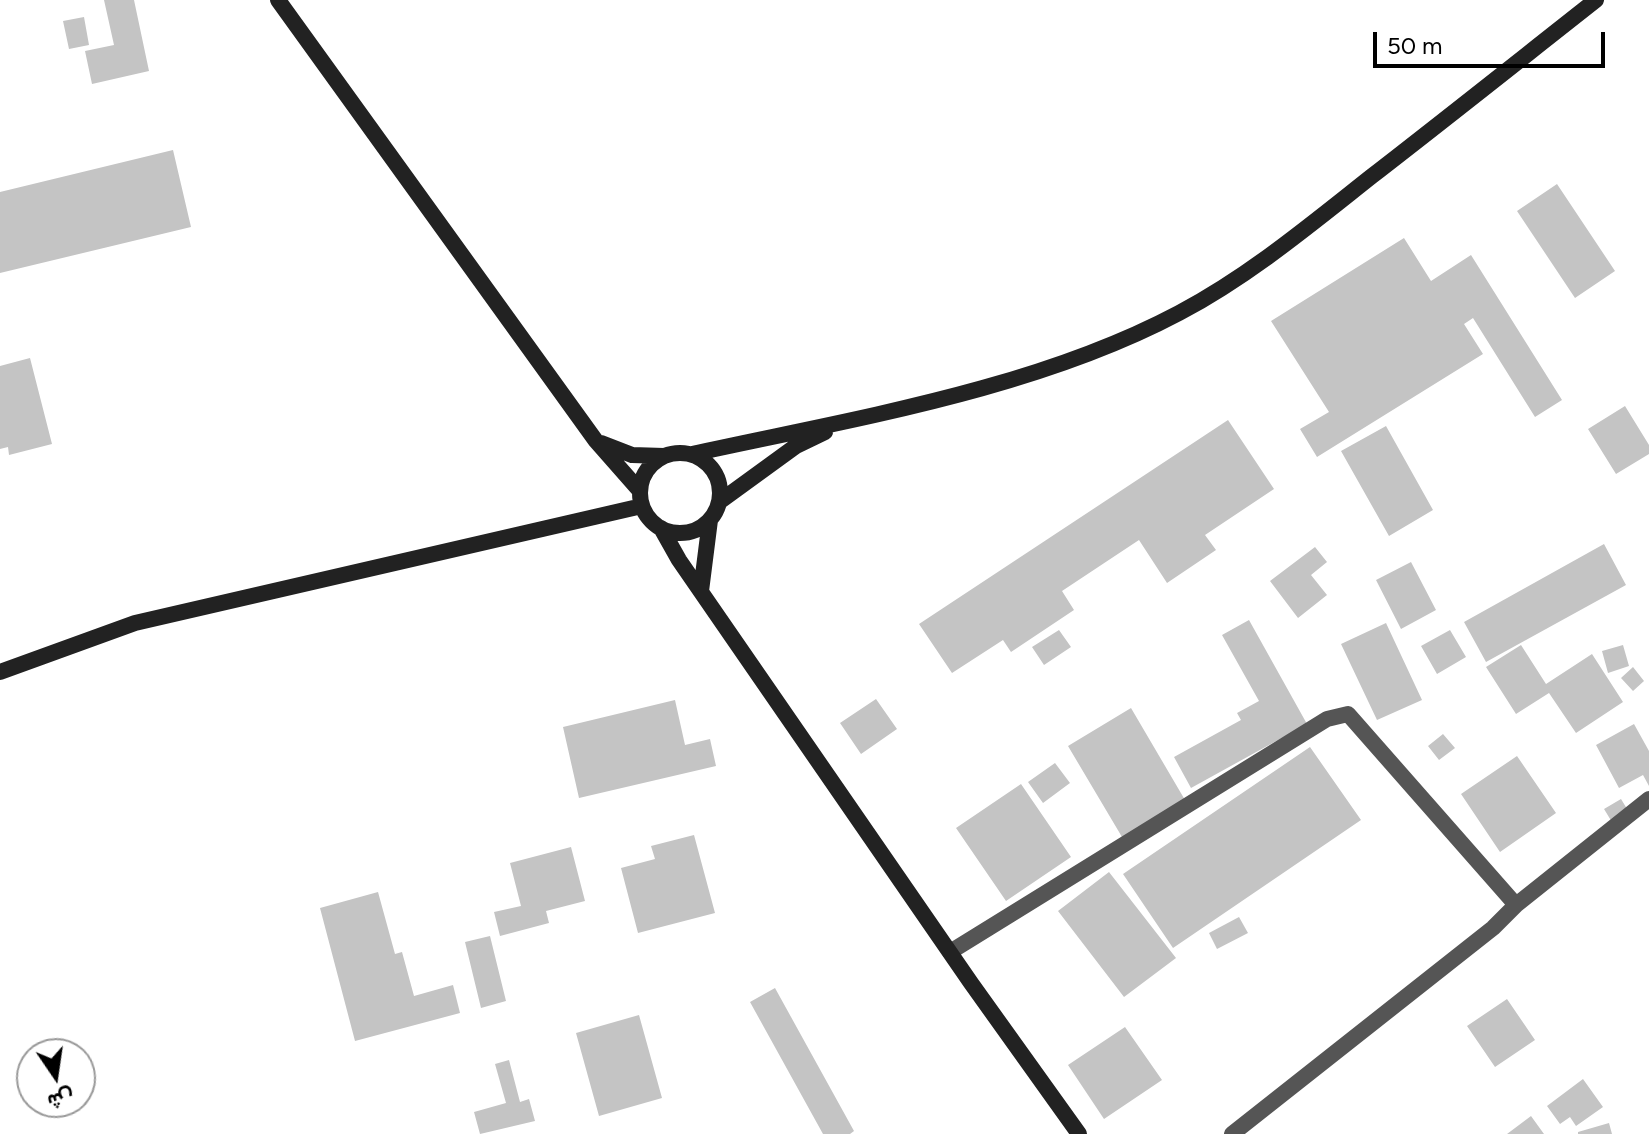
<!DOCTYPE html>
<meta charset="utf-8">
<style>
body{margin:0}
#map{position:relative;width:1649px;height:1134px;overflow:hidden;background:#fff;font-family:Figtree,Vazirmatn,sans-serif}
canvas{display:block}
.north{position:absolute;left:16px;top:1038px;width:80px;height:80px;box-sizing:border-box;background:#fff;border:2px solid #999;border-radius:50%;rotate:167deg;font-size:22px;font-weight:700;line-height:32px;text-align:center;color:#000}
.north::after{content:'';display:block;margin:auto;width:28px;height:36px;background:#000;clip-path:polygon(50% 0,100% 100%,50% 72%,0 100%)}
.scale{position:absolute;left:1373px;top:32px;width:232px;height:36px;box-sizing:border-box;border:4px solid #000;border-top:0;padding-left:10px;font-size:24px;line-height:28px;white-space:nowrap;color:#000;-webkit-text-stroke:6px #fff;paint-order:stroke}
</style>
<div id="map">
<canvas width="1649" height="1134"></canvas>
<div class="north">ش</div>
<div class="scale">50 m</div>
</div>
<script>
const context = document.querySelector('canvas').getContext('2d');
context.lineJoin = 'round';
function fillPath(path, color) { context.fillStyle = color; context.fill(path, 'evenodd'); }
function trace(path, color, width, dash) { context.strokeStyle = color; context.lineWidth = width; context.lineCap = dash ? 'butt' : 'round'; context.setLineDash(dash || []); context.stroke(path); }
const building = new Path2D(`
 M104,0H134L149,71L92,84L85,51L114,45Z
 M84,17L89,45L69,49L63,21Z
 M173,150L191,227L0,273V192Z
 M1557,184L1615,271L1575,298L1517,211Z
 M1404,238L1431,281L1471,255L1562,400L1535,417L1473,318L1464,324L1483,354L1317,457L1300,429L1329,412L1271,321Z
 M30,358L52,444L9,455L8,447L0,449V366Z
 M1625,406L1649,445V454L1616,474L1588,429Z
 M1228,420L1274,489L1205,535L1216,550L1167,583L1139,540L1062,591L1074,610L1011,652L1003,640L952,673L919,624Z
 M1386,426L1433,510L1389,536L1341,451Z
 M1604,544L1626,585L1486,662L1464,622Z
 M1315,547L1327,562L1311,575L1327,595L1298,618L1270,581Z
 M1411,562L1436,610L1401,629L1376,580Z
 M1249,620L1307,724L1191,788L1174,757L1241,720L1237,713L1259,701L1222,635Z
 M1386,623L1422,700L1377,720L1341,644Z
 M1059,630L1071,647L1044,665L1032,647Z
 M1450,630L1466,657L1437,674L1421,646Z
 M1521,645L1546,684L1592,654L1623,702L1576,733L1549,693L1516,714L1486,667Z
 M1623,645L1629,666L1608,673L1602,651Z
 M1633,667L1644,681L1633,691L1621,678Z
 M876,699L897,729L861,754L840,723Z
 M675,700L685,745L710,739L716,766L579,798L563,727Z
 M1131,708L1185,800L1122,837L1068,746Z
 M1634,724L1649,751V786L1643,775L1619,788L1596,745Z
 M1443,734L1455,748L1439,760L1428,746Z
 M1310,747L1361,820L1173,948L1123,874Z
 M1517,756L1556,813L1500,852L1461,794Z
 M1055,763L1070,783L1043,803L1028,782Z
 M1021,784L1071,857L1006,901L956,828Z
 M1621,799L1632,817L1615,827L1604,809Z
 M694,835L715,913L638,933L621,868L655,859L651,846Z
 M571,847L585,901L546,911L549,923L500,936L494,912L521,906L510,863Z
 M1109,872L1176,958L1124,997L1058,911Z
 M378,892L395,954L402,952L414,996L453,985L460,1013L355,1041L320,908Z
 M1239,917L1248,933L1217,949L1209,933Z
 M490,936L506,1001L481,1008L465,942Z
 M775,988L854,1131L850,1134H823L750,1002Z
 M1507,999L1535,1040L1495,1067L1467,1026Z
 M639,1015L662,1098L599,1116L576,1033Z
 M1125,1027L1162,1080L1104,1119L1068,1065Z
 M509,1060L520,1102L529,1099L535,1121L480,1134L474,1112L506,1103L495,1064Z
 M1583,1079L1603,1107L1576,1126L1570,1117L1560,1124L1547,1106Z
 M1531,1116L1544,1134H1507Z
 M1609,1123L1612,1134H1578V1132Z`);
const lane = new Path2D(`
 M950,952L1327,719L1348,714L1516,905
 M1232,1134L1493,928L1516,905L1649,799`);
const secondary = new Path2D(`
 M278,0L596,441L640,491
 M601,443L632,455L664,456
 M640 493a40 40 0 1 1 80 0a40 40 0 1 1-80 0Z
 M692,454C851,419 1034,390 1179,313C1249,276 1310,225 1372,176C1447,118 1521,59 1596,0
 M719,502L796,446L825,432
 M661,528L679,560L971,983L1079,1134
 M701,591L710,520
 M0,672L135,623L642,506`);
fillPath(building, '#c4c4c4');
trace(lane, '#555', 16);
trace(secondary, '#222', 16);
</script>
